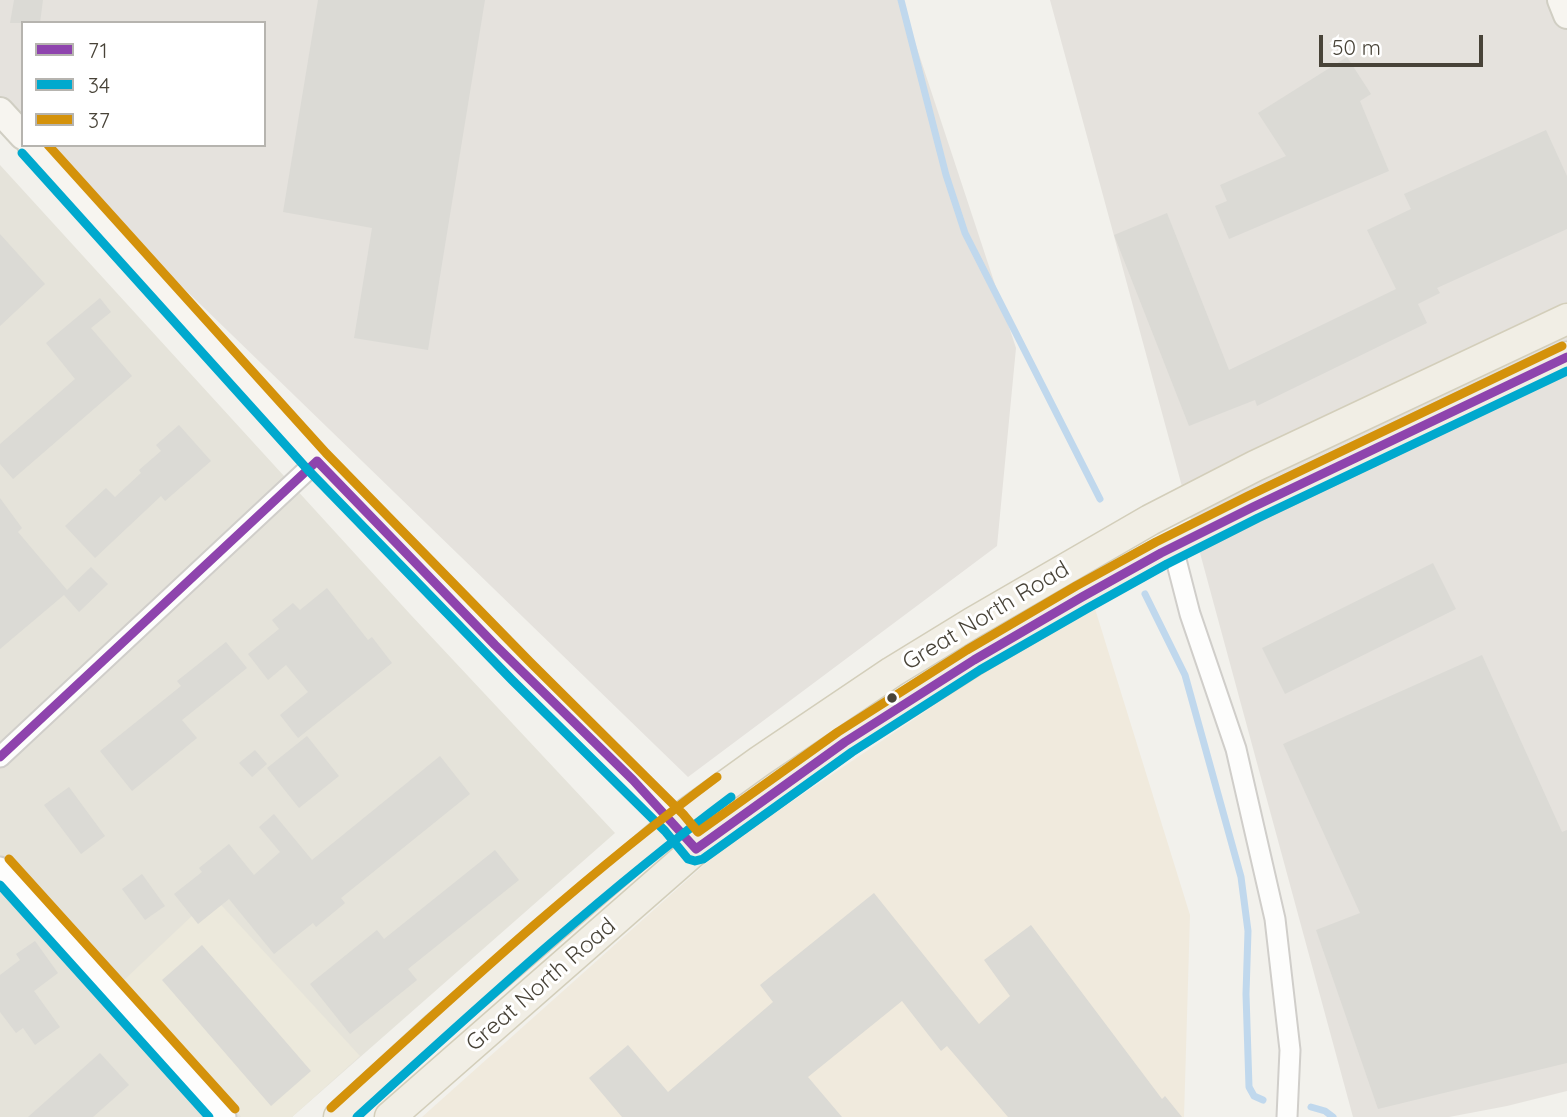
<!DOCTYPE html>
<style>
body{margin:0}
#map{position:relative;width:1567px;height:1117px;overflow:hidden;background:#f2f1ec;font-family:Quicksand,sans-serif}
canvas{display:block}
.legend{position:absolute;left:21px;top:21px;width:245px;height:126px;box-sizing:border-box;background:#fff;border:2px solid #b6b4af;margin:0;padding:9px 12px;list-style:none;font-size:21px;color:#484338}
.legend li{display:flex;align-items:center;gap:14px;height:35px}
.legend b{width:35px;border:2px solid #b6b4af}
.scale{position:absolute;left:1319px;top:35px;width:164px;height:32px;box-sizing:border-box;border:4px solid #484338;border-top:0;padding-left:9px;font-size:21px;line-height:24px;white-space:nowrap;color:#484338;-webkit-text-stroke:5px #fff;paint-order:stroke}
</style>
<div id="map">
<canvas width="1567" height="1117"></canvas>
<ul class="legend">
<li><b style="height:9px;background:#8e44ad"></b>71</li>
<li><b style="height:9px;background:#00a9ce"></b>34</li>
<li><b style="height:9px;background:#d4920b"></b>37</li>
</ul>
<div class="scale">50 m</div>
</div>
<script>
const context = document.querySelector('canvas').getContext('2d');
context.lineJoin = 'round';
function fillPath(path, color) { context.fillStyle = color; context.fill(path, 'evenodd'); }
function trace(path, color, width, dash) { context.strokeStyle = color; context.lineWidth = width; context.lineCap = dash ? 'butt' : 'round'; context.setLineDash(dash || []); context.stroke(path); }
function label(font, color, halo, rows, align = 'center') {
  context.font = font + ' Quicksand,sans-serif'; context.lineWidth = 6; context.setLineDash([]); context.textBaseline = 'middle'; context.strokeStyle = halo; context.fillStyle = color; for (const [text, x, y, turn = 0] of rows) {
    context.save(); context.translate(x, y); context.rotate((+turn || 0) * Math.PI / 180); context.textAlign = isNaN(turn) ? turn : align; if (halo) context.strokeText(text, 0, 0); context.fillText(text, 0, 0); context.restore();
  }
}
const residential = new Path2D(`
 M0,165L410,614L615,833L292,1117H0Z`);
const commercial = new Path2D(`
 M1092,599L1190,915L1184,1117H422L723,848Z`);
const industrial = new Path2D(`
 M0,0H901L1016,348L997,546L688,777L36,145H264V23H23V132L0,110Z
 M1050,0H1567V1091L1507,1106L1449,1117H1353Z`);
const education = new Path2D(`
 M213,896L360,1056L292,1117H241L124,980Z`);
const stream = new Path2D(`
 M901,0L946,175L965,233L1100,499
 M1145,594L1185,675L1241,877L1248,931L1246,994L1249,1087L1254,1096L1263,1100
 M1311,1107L1325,1111L1333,1117`);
const building = new Path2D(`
 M14,0H43L40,23H10Z
 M318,0H485L428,350L354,338L372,228L283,212Z
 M1347,57L1371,94L1360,101L1389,171L1229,239L1215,206L1227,201L1220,185L1286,156L1258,113Z
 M1546,130L1567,176V229L1437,288L1440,293L1418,304L1427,323L1257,406L1255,400L1189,426L1114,235L1167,213L1229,370L1396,289L1367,230L1411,209L1404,194Z
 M0,234L45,284L0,326Z
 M100,298L111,312L91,328L132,376L13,479L0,464V444L75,379L46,343Z
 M179,425L211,461L165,501L161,496L95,558L65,526L106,488L115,497L141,473L139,470L161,451L156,445Z
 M0,498L22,528L18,532L67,590L91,567L108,584L79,612L64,595L0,649Z
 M1433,563L1456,609L1285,694L1262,648Z
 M327,588L368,640L372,637L392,663L298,738L280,715L308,692L286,665L268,680L248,654L279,629L272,620L293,603L300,610Z
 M226,642L247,668L182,720L197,738L132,791L100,751L181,686L177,681Z
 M1482,655L1562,832L1567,830V1063L1378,1109L1316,930L1360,913L1283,744Z
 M307,736L339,776L299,808L267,768Z
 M255,750L267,764L252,777L239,763Z
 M440,756L470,794L341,898L345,903L316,927L313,923L274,954L229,899L198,924L174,894L202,872L199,868L229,844L254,875L280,852L259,827L274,814L312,860Z
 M69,787L105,836L81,854L44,805Z
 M495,850L519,880L408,969L417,980L350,1034L310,984L377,930L384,939Z
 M142,874L165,906L145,920L122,889Z
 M874,893L979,1024L1010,996L984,960L1031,925L1162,1099L1165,1096L1182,1117H1008L947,1046L941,1051L902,1001L808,1077L842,1117H622L589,1078L628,1045L668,1092L773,1002L760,985Z
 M35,941L58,973L34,991L60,1027L35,1045L23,1028L16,1033L0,1012V975L20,960L16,954Z
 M202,945L311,1071L271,1106L162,980Z
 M100,1053L129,1085L93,1117H28Z`);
const street = new Path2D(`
 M1173,548L1190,614L1236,749L1275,919L1290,1050L1287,1117
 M0,757L317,461
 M0,867L226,1117`);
const secondary = new Path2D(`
 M1561,0L1567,15
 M0,111L23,136
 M31,145L317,461L521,671L572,720L674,823L696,849`);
const primary = new Path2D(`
 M339,1117L437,1027L674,823L760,761L892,672L972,623L1150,520L1255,466L1567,319
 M390,1117L696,849L845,742L974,660L1082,597L1161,553L1253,507L1567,357`);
const bus1 = new Path2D(`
 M317,461L495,645L633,780L696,849L845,742L974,660L1082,597L1161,553L1253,507L1567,357
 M0,757L317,461`);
const bus2 = new Path2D(`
 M22,153L308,470L512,680L665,831L688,859L695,861L703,859L852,752L980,670L1088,608L1167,564L1258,518L1567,371
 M0,885L209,1117
 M357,1117C478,1007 600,895 731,797`);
const bus3 = new Path2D(`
 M48,145L326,453L530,662L683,814L698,832L838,732L967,650L1076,586L1156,542L1248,496L1562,346
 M9,859L235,1109
 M331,1108C456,994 581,878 717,777`);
const markers = [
 [892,698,6,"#484338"]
];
const streetNames = [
 ["Great North Road",986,616,-31],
 ["Great North Road",541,985,-41]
];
fillPath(residential, '#e5e3da');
fillPath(commercial, '#f0eadd');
fillPath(industrial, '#e5e2dd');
fillPath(education, '#ece9dc');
trace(stream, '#c0d8ed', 7);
fillPath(building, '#dbdad5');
trace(street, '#d0ceca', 23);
trace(secondary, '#d0cec3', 30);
trace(primary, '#d3ceba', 33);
trace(street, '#fdfdfc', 19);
trace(secondary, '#f7f5f0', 26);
trace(primary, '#f1eee5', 30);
trace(bus1, '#8e44ad', 9);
trace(bus2, '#00a9ce', 9);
trace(bus3, '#d4920b', 9);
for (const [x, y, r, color] of markers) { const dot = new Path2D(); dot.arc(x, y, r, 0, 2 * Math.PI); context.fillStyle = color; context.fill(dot); trace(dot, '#fff', 2.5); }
label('23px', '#484338', '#fff', streetNames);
</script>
